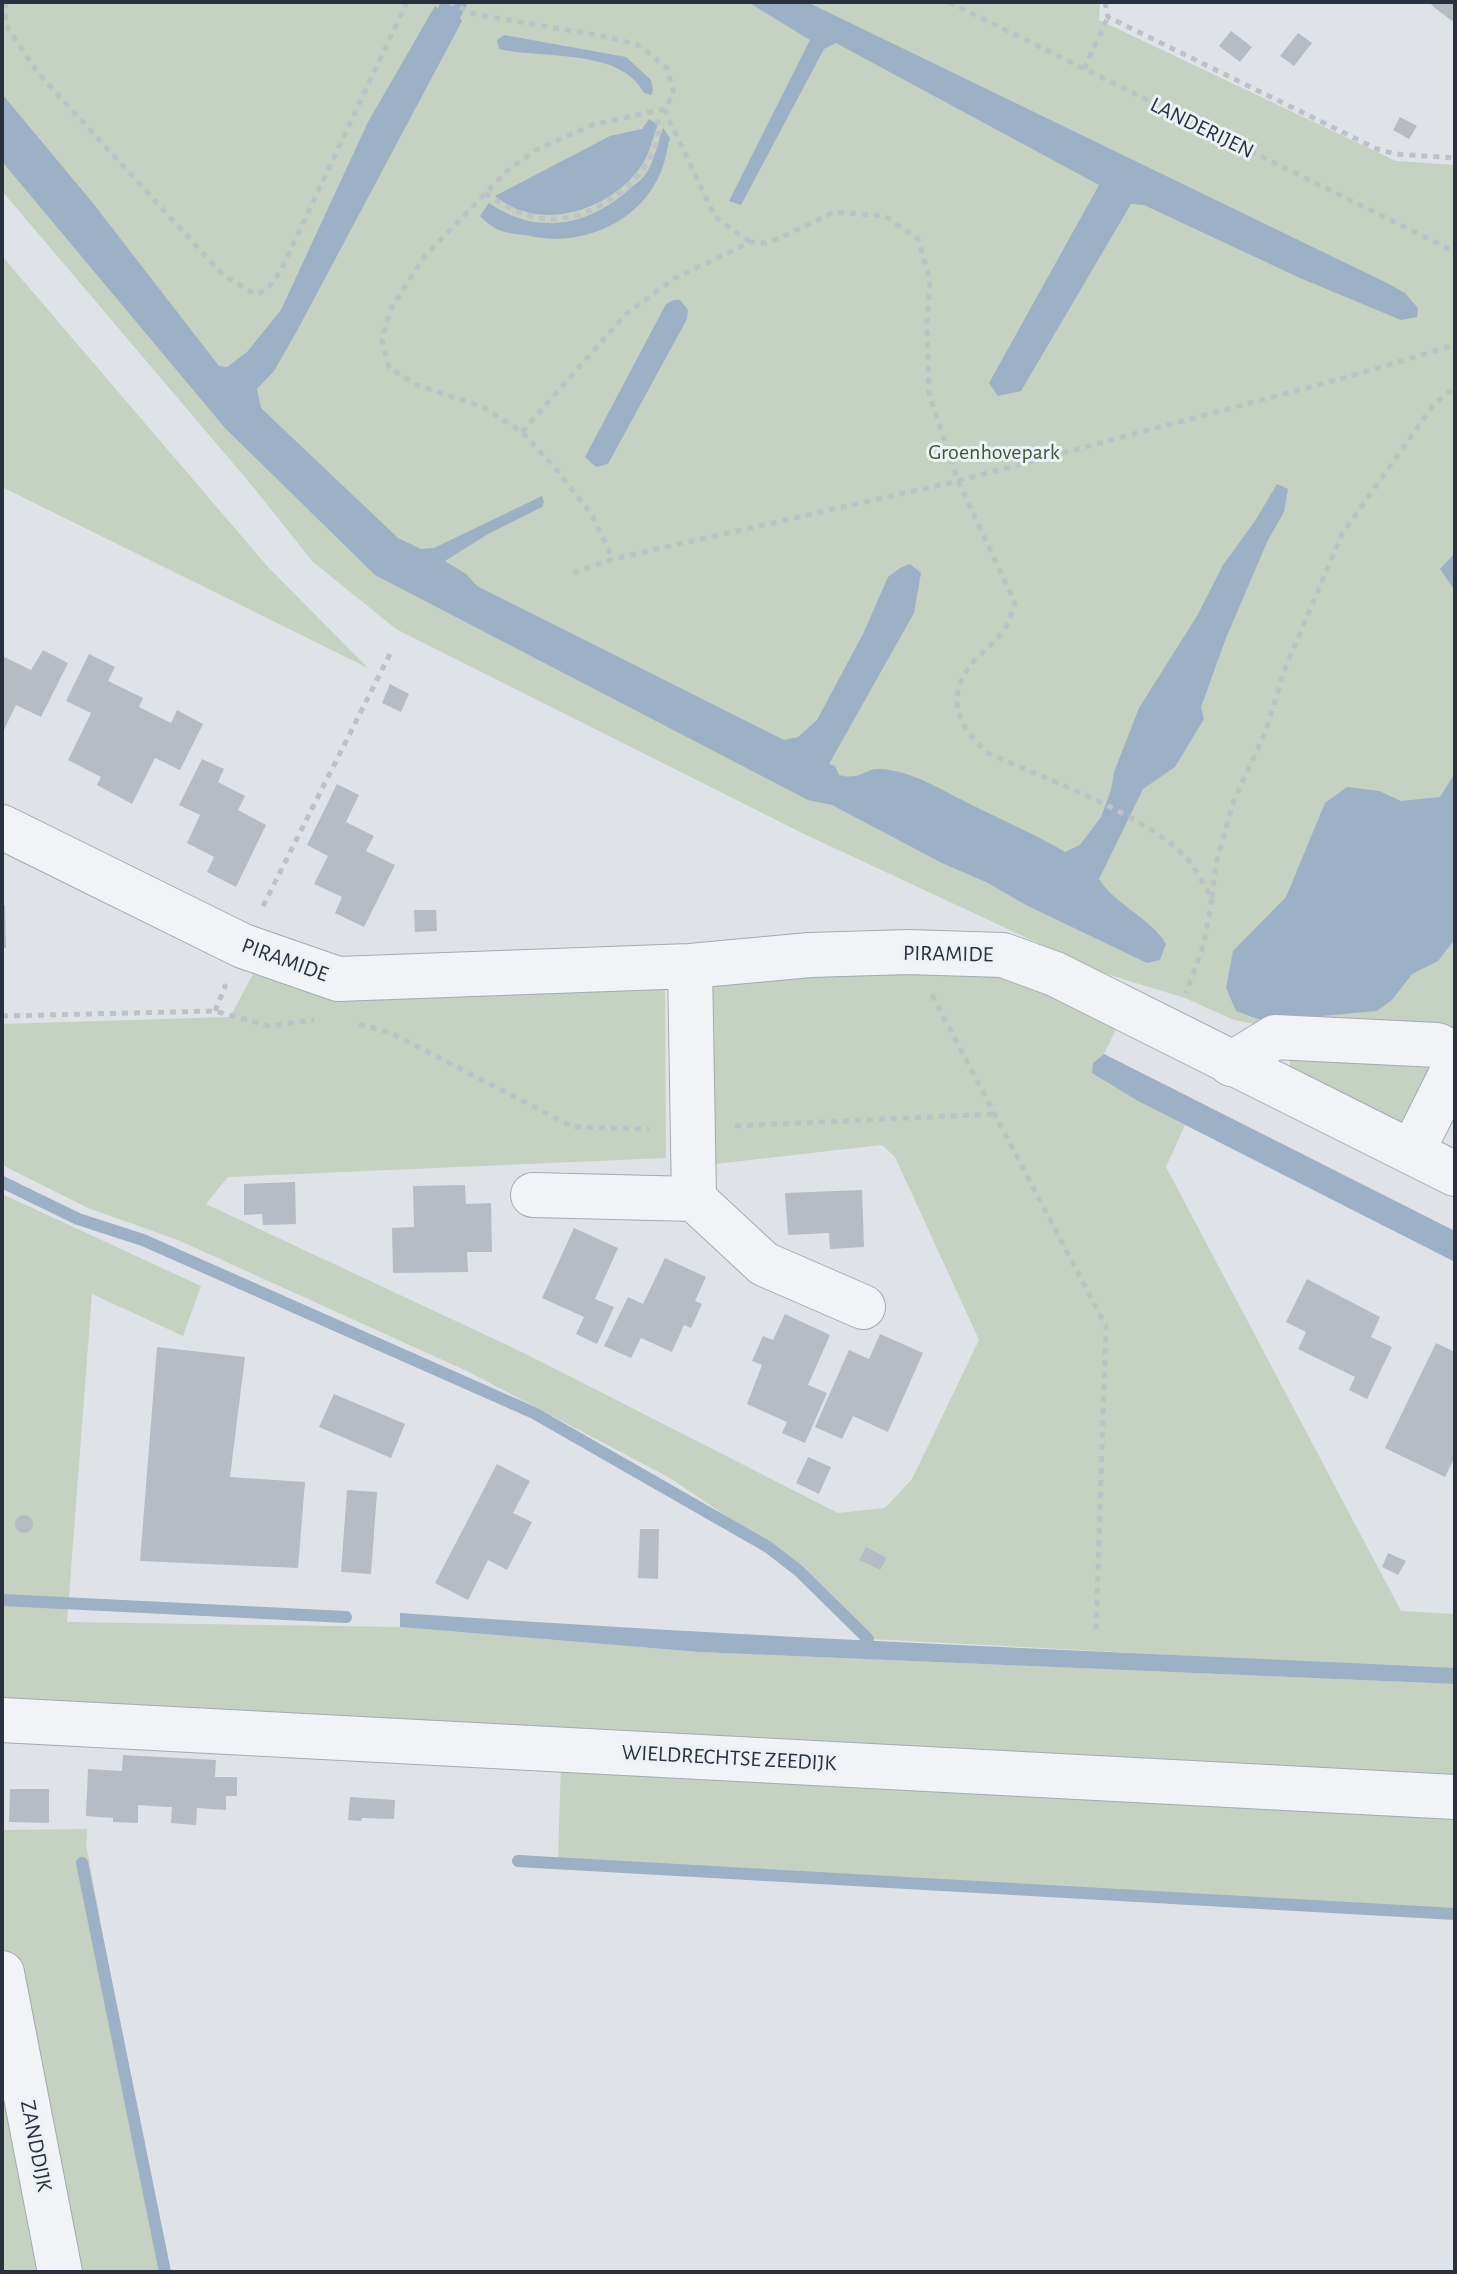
<!DOCTYPE html>
<style>
body{margin:0}
#map{position:relative;width:1457px;height:2274px;overflow:hidden;background:#dfe3e7;font-family:"Alegreya Sans",sans-serif}
canvas{display:block}
.frame{position:absolute;inset:0;border:4px solid #29313e;pointer-events:none}
</style>
<div id="map">
<canvas width="1457" height="2274"></canvas>
<div class="frame"></div>
</div>
<script>
const context = document.querySelector('canvas').getContext('2d');
context.lineJoin = 'round';
function fillPath(path, color) { context.fillStyle = color; context.fill(path, 'evenodd'); }
function trace(path, color, width, dash) { context.strokeStyle = color; context.lineWidth = width; context.lineCap = dash ? 'butt' : 'round'; context.setLineDash(dash || []); context.stroke(path); }
function label(font, color, halo, rows, align = 'center') {
  context.font = font + ' "Alegreya Sans",sans-serif'; context.lineWidth = 6; context.setLineDash([]); context.textBaseline = 'middle'; context.strokeStyle = halo; context.fillStyle = color; for (const [text, x, y, turn = 0] of rows) {
    context.save(); context.translate(x, y); context.rotate((+turn || 0) * Math.PI / 180); context.textAlign = isNaN(turn) ? turn : align; if (halo) context.strokeText(text, 0, 0); context.fillText(text, 0, 0); context.restore();
  }
}
const green = new Path2D(`
 M2,2H1100L1099,20L1396,161L1455,165V1050L1255,1024L1234,1020L1185,998L1100,972L804,834L396,629L313,562L254,488L2,191Z
 M2,256L268,567L368,668L2,487Z
 M992,972L1031,983L1118,1025L1104,1054L1093,1063L1138,1101L1185,1125L1166,1167L1401,1611L1455,1614V1670L871,1639L800,1566L670,1478L469,1372L178,1240L88,1208L2,1165V1024L230,1017L253,974L344,998L665,989L666,1158L228,1177L206,1204L524,1353L838,1513L885,1508L912,1479L979,1340L895,1157L882,1145L706,1165L698,991L736,978Z
 M1290,1054L1431,1064V1080L1402,1124L1290,1067Z
 M2,1194L201,1286L183,1336L92,1294L67,1622L400,1627L699,1652L1455,1684V1777L2,1701Z
 M561,1763L1455,1811V1913L1151,1897L558,1859Z
 M87,1829L86,1844L165,2272H2V1830Z`);
const water = new Path2D(`
 M441,2H468L460,18L462,21L298,329L274,371L257,389L261,408L398,538L421,549L434,548L542,496L544,502L542,507L488,534L445,561L466,574L477,586L784,740L798,737L817,720L864,632L888,577L900,568L910,564L921,573L914,613L829,764L835,766L839,775C861,781 864,768 880,769C912,771 938,788 966,802C999,819 1033,833 1065,852L1080,845L1101,817L1111,790L1114,772L1139,708L1197,616L1223,565L1255,521L1277,484L1288,489L1284,512L1267,542L1226,638L1201,707L1204,719L1175,767L1143,789L1099,879C1116,906 1150,917 1166,944L1160,960L1147,963L1026,905L986,882L942,863L832,805L808,800L375,575L225,428L5,165L2,160V94L92,202L219,366L227,367L247,352L281,310L368,122L435,6L438,8Z
 M748,2H807L1387,283L1405,293L1418,308L1417,317L1401,320L1300,278L1144,205L1131,204L1021,391L998,396L989,383L1099,185L836,43L824,49L741,205L729,201L810,40Z
 M504,35L626,57L651,80L653,91L651,95L644,93C621,48 542,59 499,49L497,40Z
 M649,119L658,124C653,137 650,153 642,165C612,210 540,234 495,196L610,136L642,129Z
 M663,128L670,138C667,149 665,163 660,174C638,224 581,247 530,236C505,232 498,234 480,216L489,203C535,235 586,227 626,192C632,186 641,181 645,175C654,163 658,142 663,128Z
 M674,300H680L688,310L687,319L608,464L596,467L585,457L666,304Z
 M1455,553V591L1440,569Z
 M1455,773V939L1438,961L1412,974L1392,1000L1377,1011L1288,1019H1258L1236,1011L1226,988L1233,951L1286,897L1325,803L1347,787L1379,791L1401,801L1440,797Z
 M1104,1054L1455,1231V1262L1138,1101L1092,1073L1093,1063Z
 M400,1613C752,1638 1103,1651 1455,1668V1684L699,1652L400,1627Z`);
const stream = new Path2D(`
 M2,1182L78,1219L143,1240L534,1413L768,1547L799,1571L868,1639
 M2,1600L346,1617
 M518,1861L1455,1914
 M82,1863L165,2272`);
const building = new Path2D(`
 M1434,2H1455V17L1452,21L1431,5Z
 M1231,31L1252,47L1240,62L1219,46Z
 M1298,33L1312,43L1294,66L1280,56Z
 M1400,117L1417,126L1409,139L1393,130Z
 M43,650L68,663L41,717L16,705L2,734V656L31,670Z
 M89,654L115,667L108,681L143,698L139,707L171,723L177,710L203,724L180,770L155,758L132,804L97,785L101,777L68,760L91,713L66,701Z
 M390,684L409,694L401,712L382,703Z
 M202,759L224,769L218,782L245,796L238,810L266,825L236,887L207,872L214,857L187,843L200,815L179,805Z
 M337,784L359,795L346,822L374,836L366,851L395,865L364,927L335,913L342,897L314,884L328,856L307,845Z
 M2,905H5L6,948H2Z
 M414,910H436L437,931L415,932Z
 M295,1182L296,1224L263,1225L262,1214L244,1215V1184Z
 M465,1185L466,1204L491,1203L492,1252H467L468,1272L393,1273L392,1228L414,1227L413,1186Z
 M862,1190L864,1247L830,1249L829,1233L788,1235L785,1193Z
 M574,1228L618,1248L595,1299L614,1307L597,1344L576,1334L584,1317L542,1298Z
 M665,1258L706,1277L695,1301L702,1304L691,1328L684,1325L672,1352L641,1338L631,1358L604,1346L628,1297L643,1304Z
 M1307,1279L1380,1317L1371,1337L1392,1347L1367,1399L1349,1390L1355,1377L1298,1349L1306,1332L1286,1322Z
 M785,1314L830,1335L808,1385L827,1393L805,1443L782,1433L787,1422L747,1404L762,1365L752,1361L763,1336L773,1340Z
 M880,1334L923,1353L888,1432L853,1416L842,1439L815,1427L849,1350L869,1359Z
 M1436,1343L1455,1352V1457L1445,1477L1385,1448Z
 M157,1347L245,1357L230,1477L305,1482L298,1568L140,1561Z
 M334,1394L405,1424L391,1458L319,1427Z
 M808,1457L831,1467L819,1494L796,1483Z
 M497,1464L530,1481L513,1513L532,1522L507,1570L488,1560L468,1600L435,1583Z
 M347,1490L377,1492L371,1574L341,1572Z
 M15 1524a9 9 0 1 1 18 0a9 9 0 1 1-18 0Z
 M640,1529H659L658,1579L638,1578Z
 M866,1547L887,1558L880,1570L859,1560Z
 M1388,1553L1406,1561L1398,1575L1382,1567Z
 M123,1755L216,1760L215,1777H237V1796H226V1810L197,1808L196,1825L171,1823L172,1807H166L138,1805V1823L113,1822V1818L86,1816L88,1769L122,1771Z
 M10,1789H49V1823L9,1822Z
 M350,1797L395,1800L394,1819L362,1818L361,1821L348,1820Z`);
const path = new Path2D(`
 M6,2L5,23L37,72L223,275L256,295L268,288L280,272L407,2
 M449,2L474,14L607,37L638,45L667,68L674,94L664,109L592,125L536,150L508,170L424,257L390,310L382,340L389,368L417,385L483,407L522,432L556,469L592,515L613,559
 M949,2L1455,252
 M1105,2L1108,17L1377,149L1396,154L1455,158
 M1084,69L1108,17
 M664,109L715,217L750,242
 M485,193C505,206 522,217 547,219C596,223 672,167 656,113
 M522,432L625,315L675,278L751,242L766,243L780,238L834,212L885,216L918,239L930,280L927,323L929,394L958,481L1015,603C1012,610 1010,619 1006,626C997,643 980,652 969,667C945,701 960,729 988,753C1043,778 1151,816 1189,861C1198,872 1204,886 1212,898L1204,944L1186,993
 M573,573L613,559L958,481L1351,376L1455,345
 M1212,898L1216,863L1234,800L1266,731L1284,671L1342,534L1434,404L1455,387
 M263,906L392,650
 M932,995L1106,1326L1096,1629
 M215,1011L226,984
 M2,1016L215,1011L269,1026L314,1020
 M359,1024L391,1033L573,1127L649,1129
 M735,1126L995,1114`);
const minor = new Path2D(`
 M2,827L243,946L338,979L690,966L810,955L908,952L1003,955L1055,974L1455,1174
 M690,966L694,1199
 M1231,1064L1275,1037L1437,1045L1455,1054
 M1412,1152L1455,1066
 M533,1195L694,1199L764,1264L863,1307
 M2,1720L1455,1797
 M2,1973L60,2272`);
const streetNames = [
 ["LANDERIJEN",1202,128,26],
 ["PIRAMIDE",948,954,1],
 ["PIRAMIDE",285,960,20],
 ["WIELDRECHTSE ZEEDIJK",729,1758,3],
 ["ZANDDIJK",36,2146,79]
];
const parkNames = [
 ["Groenhovepark",994,452]
];
fillPath(green, '#c5d1c1');
fillPath(water, '#9cb1c6');
trace(stream, '#9cb1c6', 12);
fillPath(building, '#b7bcc4');
trace(minor, '#a5aab1', 46);
trace(path, '#bec1c6', 5, [6, 6]);
trace(minor, '#f2f3f6', 44);
label('22px', '#29313e', '#eef1f5', streetNames);
label('22px', '#3e5937', '#eef1f5', parkNames);
</script>
